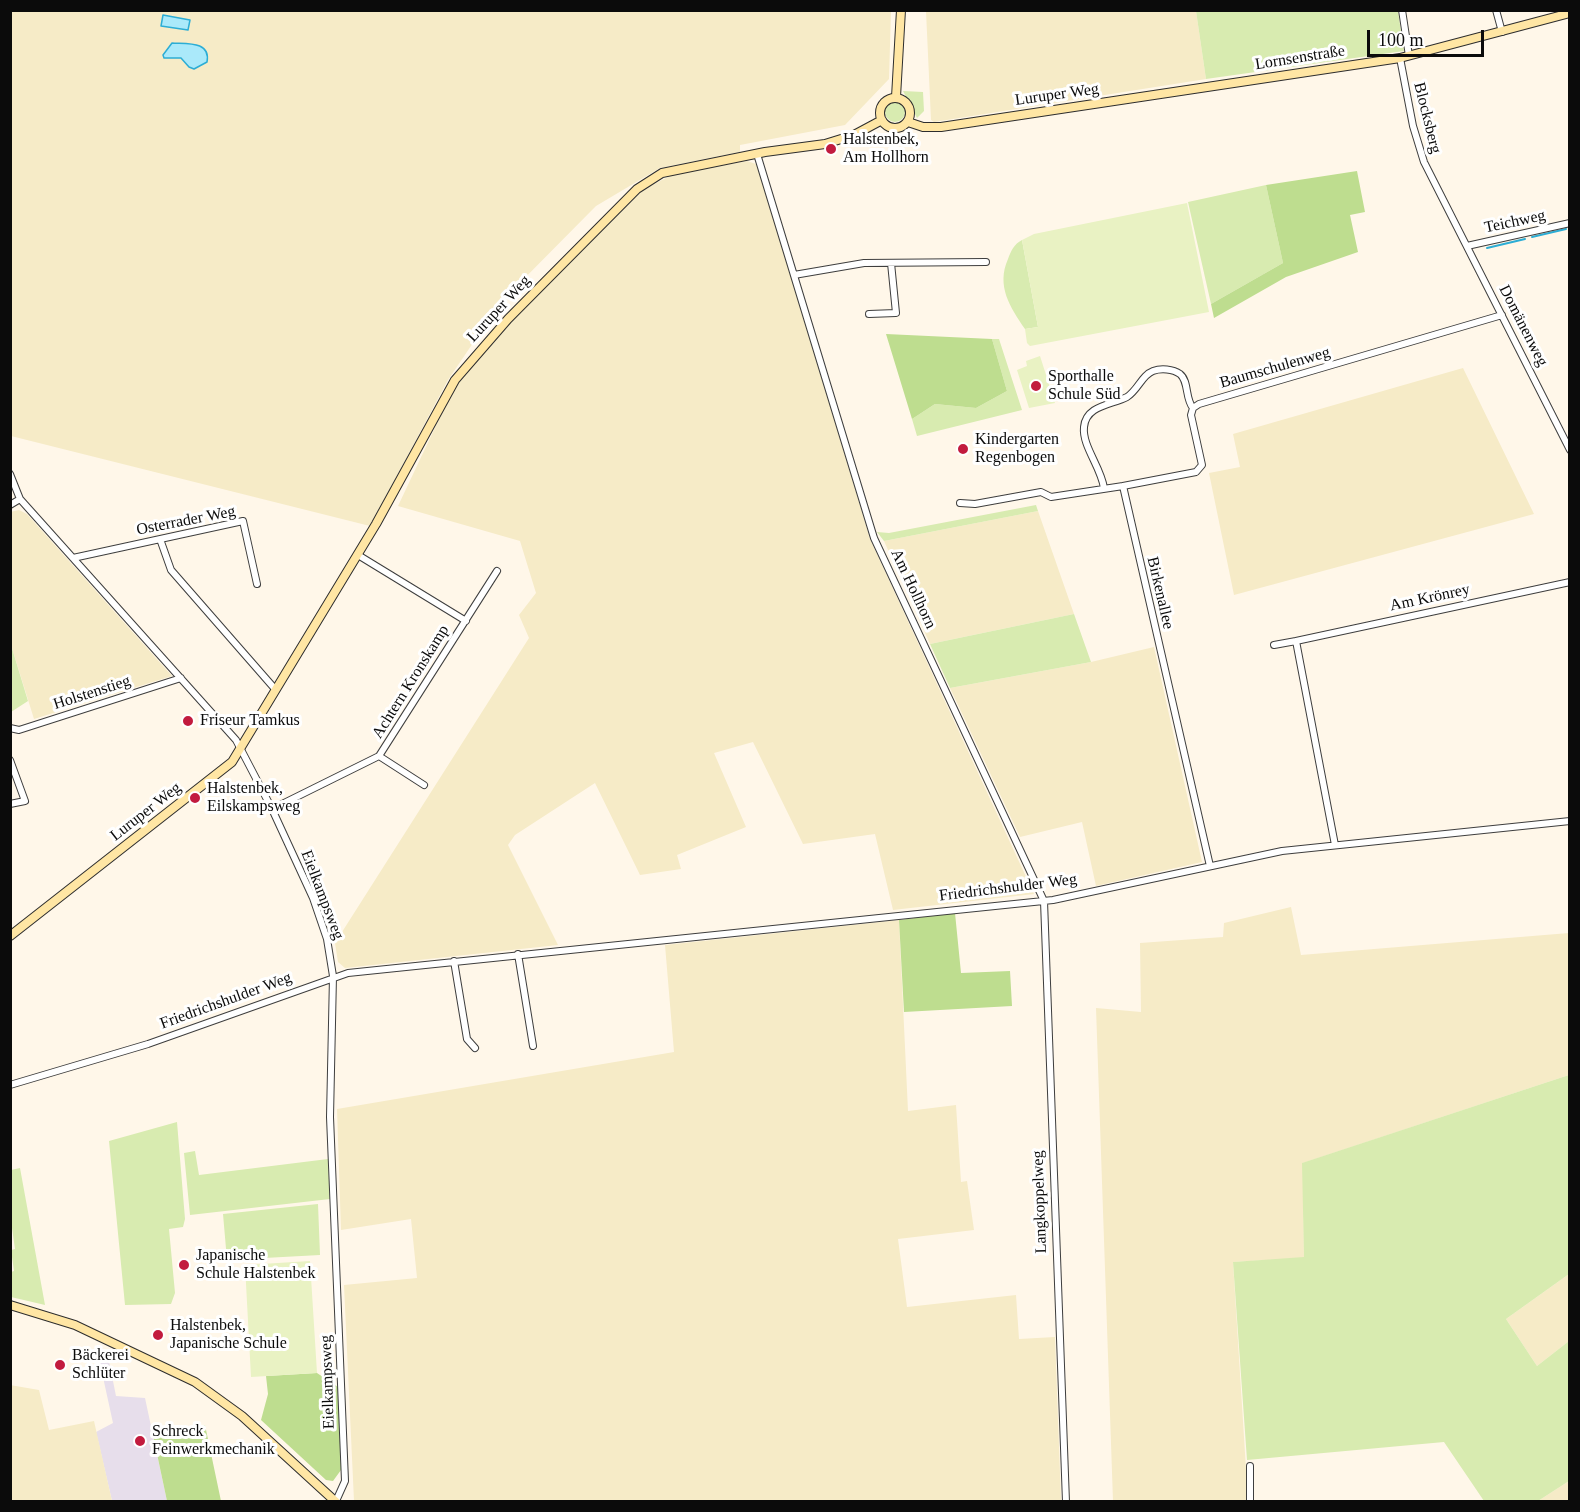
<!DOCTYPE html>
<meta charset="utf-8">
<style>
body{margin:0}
#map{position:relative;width:1580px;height:1512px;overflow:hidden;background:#fff7e9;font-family:"Times New Roman",serif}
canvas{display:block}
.frame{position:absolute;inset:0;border:12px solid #0b0b0b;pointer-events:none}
.scale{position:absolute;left:1367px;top:30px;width:117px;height:27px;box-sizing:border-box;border:3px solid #0b0b0b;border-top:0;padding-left:8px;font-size:18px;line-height:21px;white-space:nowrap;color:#0b0b0b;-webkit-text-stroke:4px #fff;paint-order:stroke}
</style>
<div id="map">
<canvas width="1580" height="1512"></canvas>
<div class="frame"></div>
<div class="scale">100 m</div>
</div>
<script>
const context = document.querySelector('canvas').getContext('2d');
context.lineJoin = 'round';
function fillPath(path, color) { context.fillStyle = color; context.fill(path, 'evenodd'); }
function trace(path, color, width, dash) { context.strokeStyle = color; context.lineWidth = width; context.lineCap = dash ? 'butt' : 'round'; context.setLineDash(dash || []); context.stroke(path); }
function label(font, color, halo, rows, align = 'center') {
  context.font = font + ' "Times New Roman",serif'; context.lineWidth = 6; context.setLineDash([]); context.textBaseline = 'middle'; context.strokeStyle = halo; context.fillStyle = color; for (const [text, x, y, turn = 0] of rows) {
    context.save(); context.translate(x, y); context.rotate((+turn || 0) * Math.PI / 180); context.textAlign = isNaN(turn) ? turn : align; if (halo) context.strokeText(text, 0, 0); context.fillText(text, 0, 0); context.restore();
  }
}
const industrial = new Path2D(`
 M96,1345L107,1351L116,1396L145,1398L167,1501H112L96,1432L113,1423Z`);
const farmland = new Path2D(`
 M11,11H891L889,79L845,125L740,145V152L660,168L596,206L500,303L448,380L370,526L11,436Z
 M926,11H1196L1206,79L934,122L931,120Z
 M747,161L756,164L760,172L870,539L1034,894L893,910L875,834L803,844L753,742L714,753L746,827L677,855L681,869L640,875L595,783L515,835L508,845L558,945L345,968L338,962L335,943L529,638L519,615L536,593L520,541L398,506L457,381L513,320L644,189L674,174Z
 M1463,368L1534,514L1234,595L1209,473L1240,467L1233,434Z
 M19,510L27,514L172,676L34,719L11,645L10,512Z
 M1038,511L1074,614L930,644L884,541Z
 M1154,647L1202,862L1096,886L1082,822L1020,837L950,688L1091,662Z
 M1291,907L1301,955L1569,933V1075L1303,1163L1304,1258L1233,1262L1248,1501H1113L1096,1008L1141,1012L1140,943L1223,937L1224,923Z
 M899,920L908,1111L956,1105L961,1182L967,1181L974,1230L898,1239L907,1307L1016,1295L1019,1339L1055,1337L1061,1501H354L344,1285L417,1278L411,1219L341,1230L337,1109L674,1052L665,945Z
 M1569,1274V1341L1537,1366L1506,1319Z
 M10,1385L39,1390L49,1430L94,1421L112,1501H11Z
 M1569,1481V1501H1538Z`);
const green = new Path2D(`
 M1196,11H1398L1404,51L1206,79Z
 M903,91L923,92L924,111L917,118Z
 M885 112a10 10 0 1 1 20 0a10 10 0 1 1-20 0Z
 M1266,185L1283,263L1211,304L1188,202Z
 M1022,240L1038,327L1025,329C1010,307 996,286 1008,259C1011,251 1014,244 1022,240Z
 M992,339H999L1022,410L917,436L912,419L935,404L976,408L1007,391Z
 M1036,505L1038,511L884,541L877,532L889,533Z
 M1074,614L1091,662L950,688L930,644Z
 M11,645L28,701L11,712H10Z
 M1569,1075V1274L1506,1319L1537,1366L1569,1341V1481L1538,1501H1484L1444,1442L1247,1460L1233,1262L1304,1257L1302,1163Z
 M177,1122L185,1219L183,1227L169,1229L175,1293L171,1304L125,1305L109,1141Z
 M195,1151L199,1175L328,1159L330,1199L190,1215L184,1153Z
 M20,1168L45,1305L11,1297V1272L14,1271L11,1250L15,1249L11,1221V1170Z
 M318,1204L320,1255L227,1260L223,1214Z`);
const forest = new Path2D(`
 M1357,171L1365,212L1350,215L1358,252L1286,277L1214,318L1211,304L1283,263L1266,185Z
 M886,334L992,339L1007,391L976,408L935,404L912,419Z
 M955,913L961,973L1010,971L1012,1006L904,1012L899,920Z
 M317,1373L338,1387L341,1470L333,1481L326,1480L261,1420L268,1394L266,1376Z
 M205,1425L221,1501H167L153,1435Z`);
const pitch = new Path2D(`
 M1187,203L1209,312L1030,346L1027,343L1025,329L1038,327L1022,240L1034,234Z
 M1040,356L1055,403L1029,408L1017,370L1027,366L1026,361Z
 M310,1261L317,1373L251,1377L245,1265Z`);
const water = new Path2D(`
 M163,15L190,20L188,30L161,26Z
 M172,43C187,44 211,41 207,62L194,69L189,67L181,58H164L163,55Z`);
const stream = new Path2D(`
 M1532,237L1566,229
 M1487,248L1525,239`);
const street = new Path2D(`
 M1402,10L1409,56
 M1496,10L1502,32
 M1400,58L1413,126L1424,162L1570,450
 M757,154L874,538L1044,901L1066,1502
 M1467,246L1570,223
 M794,275L864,263L986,262
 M869,314L896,313L891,263
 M10,474L20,499L236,740L272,809L313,898L327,939L333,976L330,1117L345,1481L336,1501
 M1123,486L1196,472L1202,465L1191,415L1193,408L1199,404L1502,315
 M1104,488C1101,467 1082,446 1084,427C1086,405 1112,405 1127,397C1138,390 1142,375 1153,371C1161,368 1173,369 1180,374C1189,381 1185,399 1193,408
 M960,503L975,504L1041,492L1051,497L1123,486L1210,866
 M10,505L20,499
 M160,539L171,570L275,689
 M358,555L466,621
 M73,558L243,521L257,584
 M1274,645L1296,641
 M10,728L19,730L181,678
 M379,756L424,785
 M10,760L25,801L10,804
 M272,809L379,756L497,571
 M1335,845L1296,641L1570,582
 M518,954L533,1046
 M454,961L467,1039L475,1048
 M10,1085L148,1044L348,973L1053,900L1282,851L1570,821
 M1250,1466V1502`);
const secondary = new Path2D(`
 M896,97L901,10
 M880 113a15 15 0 1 1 30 0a15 15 0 1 1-30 0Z
 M908,122L923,127H941L1400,58L1570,13
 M10,936L232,762L376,524L455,380L508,319L637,189L662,173L765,152L825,144L854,135L882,120
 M10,1305L75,1325L195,1382L242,1416L336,1502`);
const markers = [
 [831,149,6,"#c21b3e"],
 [1036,386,6,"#c21b3e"],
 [963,449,6,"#c21b3e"],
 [188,721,6,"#c21b3e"],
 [195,798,6,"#c21b3e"],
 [184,1265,6,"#c21b3e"],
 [158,1335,6,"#c21b3e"],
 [60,1365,6,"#c21b3e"],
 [140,1441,6,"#c21b3e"]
];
const streetNames = [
 ["Lornsenstraße",1300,58,-9],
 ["Luruper Weg",1057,95,-8],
 ["Blocksberg",1427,118,76],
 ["Teichweg",1515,222,-12],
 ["Luruper Weg",499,309,-47],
 ["Domänenweg",1523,326,63],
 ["Baumschulenweg",1275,368,-16],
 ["Osterrader Weg",186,521,-11],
 ["Am Hollhorn",913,589,65],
 ["Birkenallee",1160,593,77],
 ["Am Krönrey",1430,598,-12],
 ["Achtern Kronskamp",411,682,-58],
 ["Holstenstieg",92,693,-18],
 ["Luruper Weg",146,812,-38],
 ["Friedrichshulder Weg",1008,888,-7],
 ["Eielkampsweg",322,895,69],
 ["Friedrichshulder Weg",226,1001,-20],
 ["Langkoppelweg",1040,1202,-92],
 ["Eielkampsweg",328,1382,-92]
];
const poiNames = [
 ["Halstenbek,",843,140],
 ["Am Hollhorn",843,158],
 ["Sporthalle",1048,377],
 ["Schule Süd",1048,395],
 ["Kindergarten",975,440],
 ["Regenbogen",975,458],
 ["Friseur Tamkus",200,721],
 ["Halstenbek,",207,789],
 ["Eilskampsweg",207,807],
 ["Japanische",196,1256],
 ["Schule Halstenbek",196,1274],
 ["Halstenbek,",170,1326],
 ["Japanische Schule",170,1344],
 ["Bäckerei",72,1356],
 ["Schlüter",72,1374],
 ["Schreck",152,1432],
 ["Feinwerkmechanik",152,1450]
];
fillPath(industrial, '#e7deeb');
fillPath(farmland, '#f6ebc7');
fillPath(green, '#d8ebb0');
fillPath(forest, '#bedd8f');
fillPath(pitch, '#e9f2c3');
fillPath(water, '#aae9fa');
trace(water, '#2cadd5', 1.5);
trace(stream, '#2cadd5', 2);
trace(street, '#3e3e3e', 8);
trace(secondary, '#2d2d2d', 10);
trace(street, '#fff', 6);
trace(secondary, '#ffe6a4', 8);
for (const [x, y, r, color] of markers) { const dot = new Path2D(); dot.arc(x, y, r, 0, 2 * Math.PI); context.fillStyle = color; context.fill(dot); trace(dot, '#fff', 2); }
label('16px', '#0b0b0b', '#fff', streetNames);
label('16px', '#0b0b0b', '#fff', poiNames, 'left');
</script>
